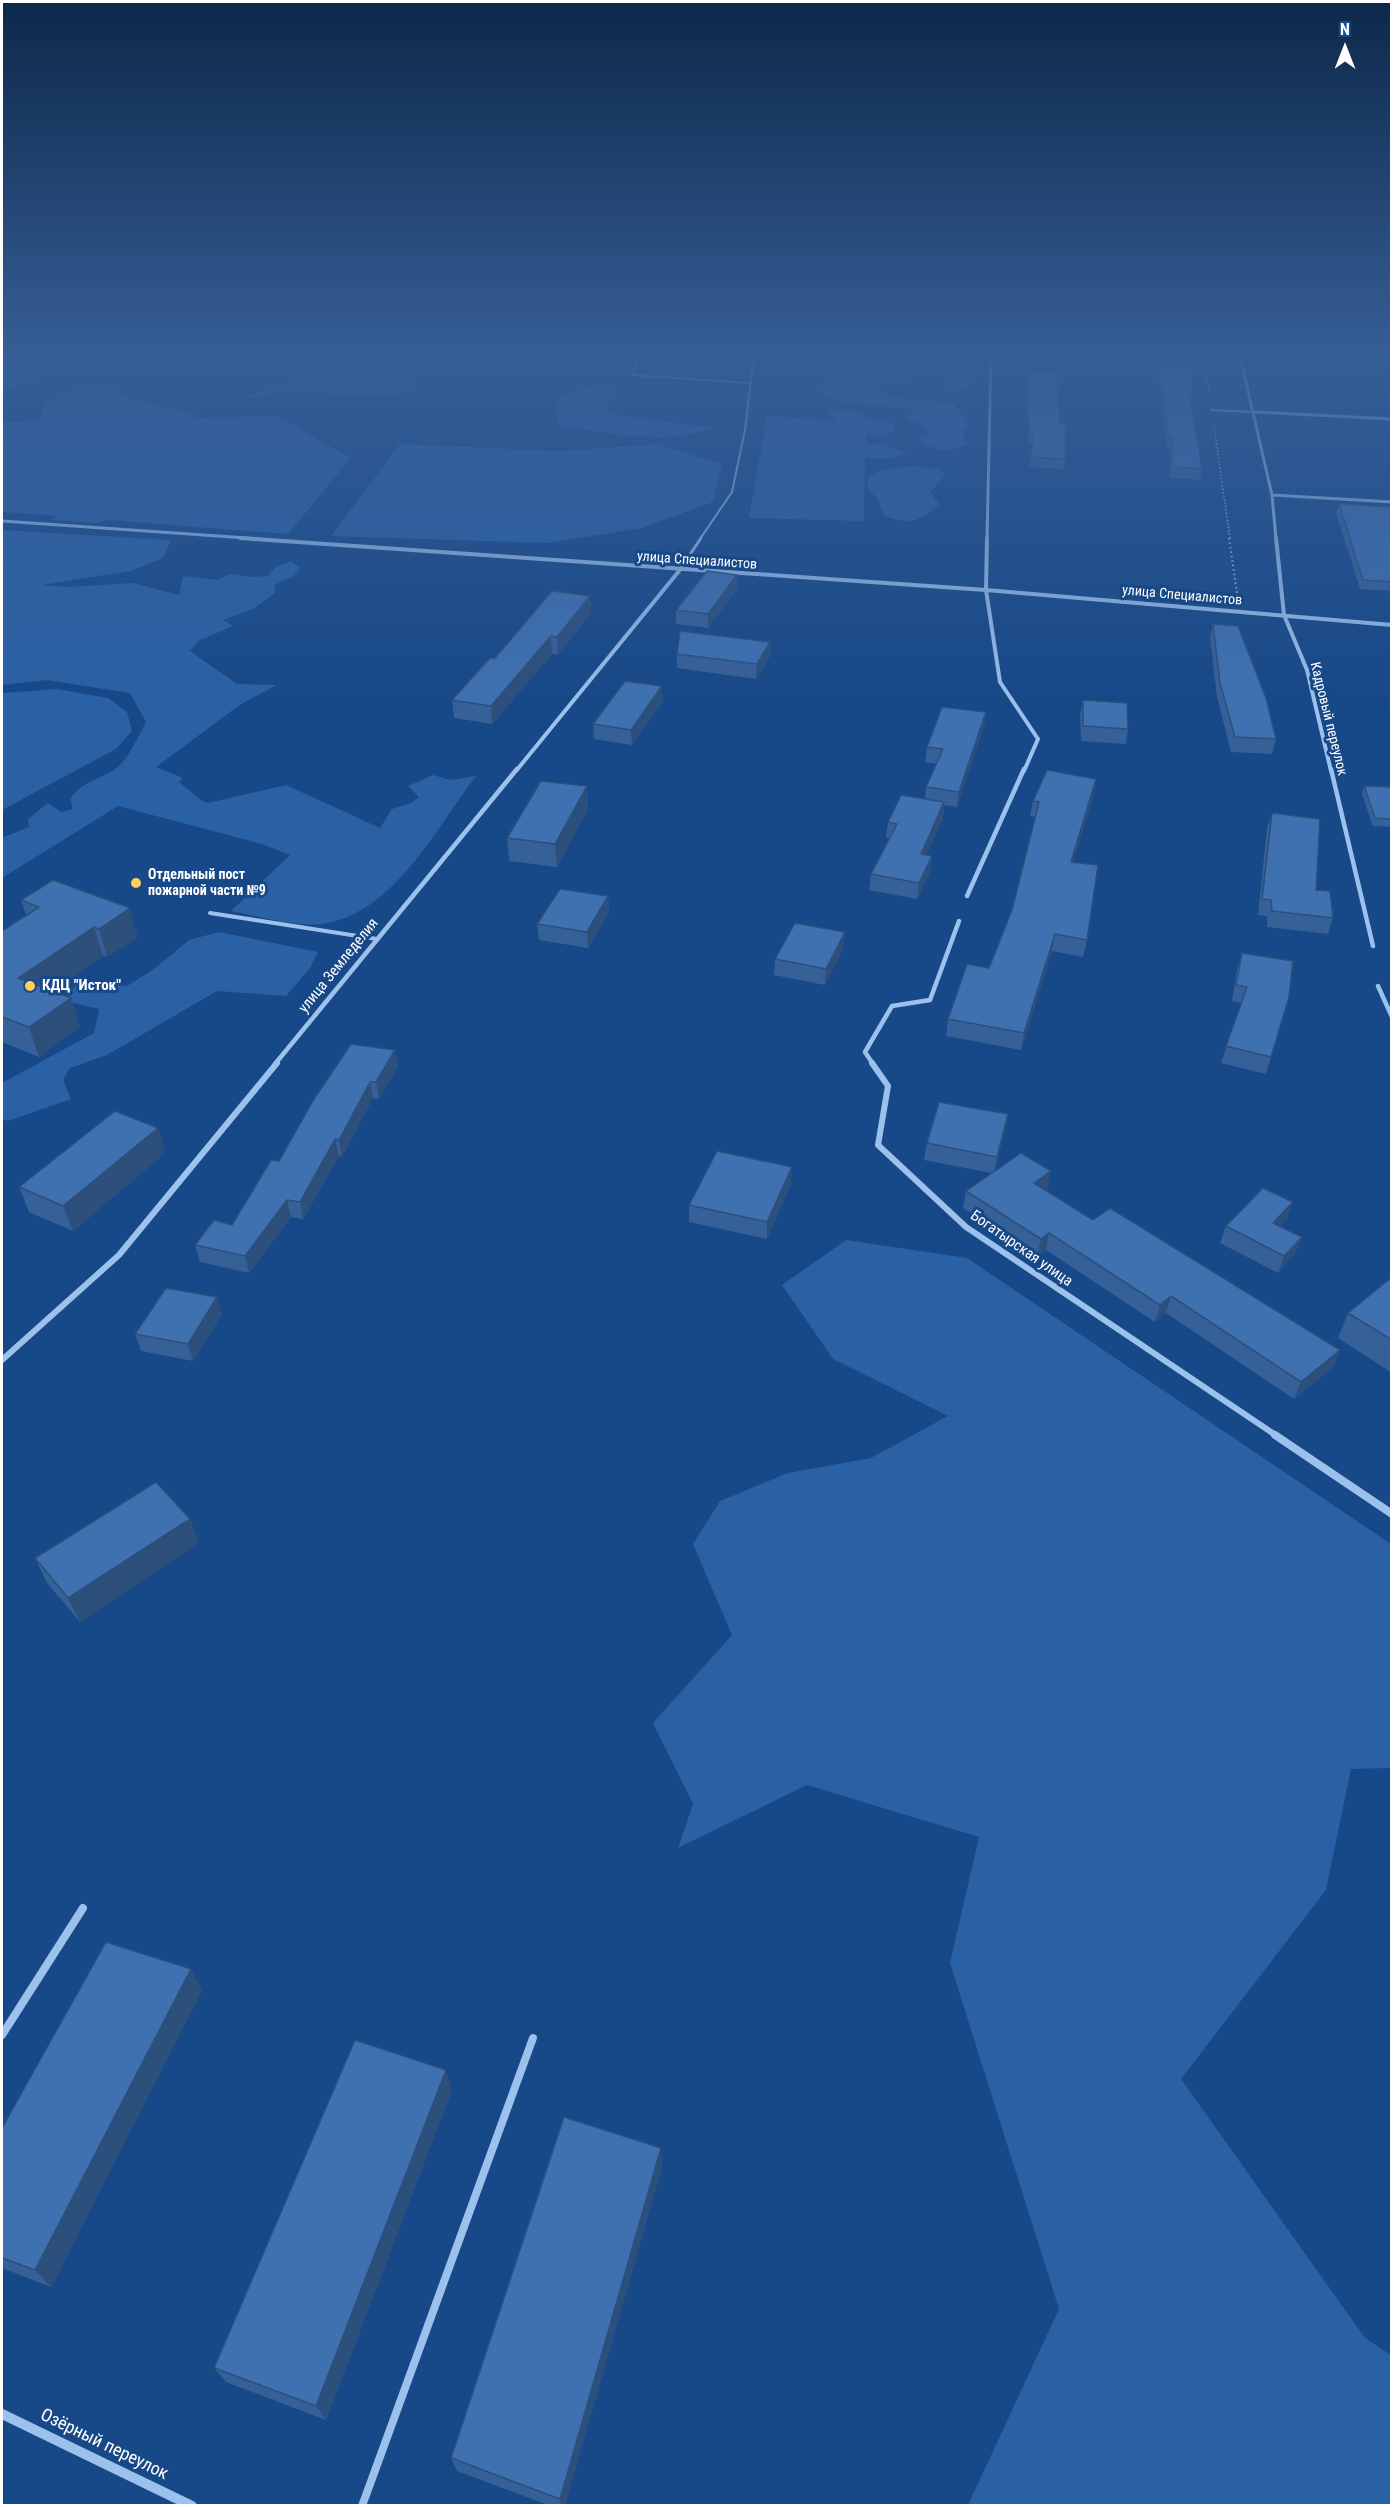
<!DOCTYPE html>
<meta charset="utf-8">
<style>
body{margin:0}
#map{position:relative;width:1393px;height:2507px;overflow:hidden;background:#174887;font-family:"Roboto Condensed",sans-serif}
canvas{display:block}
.frame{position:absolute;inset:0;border:3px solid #fff;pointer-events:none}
.north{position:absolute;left:1315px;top:18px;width:60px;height:60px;-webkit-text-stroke:4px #174887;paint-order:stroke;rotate:0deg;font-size:16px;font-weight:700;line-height:24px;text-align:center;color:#fff}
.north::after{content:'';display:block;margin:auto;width:21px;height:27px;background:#fff;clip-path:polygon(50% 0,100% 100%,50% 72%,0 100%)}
</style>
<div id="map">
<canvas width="1393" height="2507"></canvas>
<div class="frame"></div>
<div class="north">N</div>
</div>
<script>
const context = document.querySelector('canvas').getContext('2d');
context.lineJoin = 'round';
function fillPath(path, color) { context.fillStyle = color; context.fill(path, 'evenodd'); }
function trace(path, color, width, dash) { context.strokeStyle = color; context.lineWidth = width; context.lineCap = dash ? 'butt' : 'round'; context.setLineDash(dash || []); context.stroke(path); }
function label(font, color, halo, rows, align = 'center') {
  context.font = font + ' "Roboto Condensed",sans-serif'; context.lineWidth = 6; context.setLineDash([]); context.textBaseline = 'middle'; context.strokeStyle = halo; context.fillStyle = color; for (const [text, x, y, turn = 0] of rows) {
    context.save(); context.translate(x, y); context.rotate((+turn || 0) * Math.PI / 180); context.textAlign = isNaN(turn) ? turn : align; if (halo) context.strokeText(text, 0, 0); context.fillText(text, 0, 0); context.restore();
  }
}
const green = new Path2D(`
 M2,356H45L51,365V371L11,389L2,390Z
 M293,356H356L354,361L369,366L401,365L417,391C372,400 327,391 281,393C268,394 257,399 244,397L290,383L287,373L304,366L303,361Z
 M934,356H964L976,376L960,392L944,393V374Z
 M868,365L917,376L874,385L890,397L932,400L954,404L969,422L963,434L968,444C944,454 938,452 917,439L929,434L920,424L907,419L913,414L911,409L838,402L816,389L820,383L829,381L824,376L829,370H861L859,366Z
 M86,385L119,389L125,397L191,413L197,418L276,416L351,458L288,534L106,520L97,523L53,520L57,516L2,512V422L41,421L42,408L57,394Z
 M602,387L622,393L604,407L616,415L714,428C667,446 609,433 560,426C546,392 575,388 602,387Z
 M849,409L872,420L891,422L895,431L880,436L866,433V444H883L907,454L890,459L865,458L864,521L749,518L767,416L837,421L827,410Z
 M400,444L558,451L658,444L722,464L713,502L642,528L548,543L331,536Z
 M915,466L937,469L946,474L930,492L940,505C918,522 910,525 884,516L878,500L867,487L869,476L881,470Z
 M2,530L171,540L163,558L130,571L41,585L70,587L133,583L179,595L183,576L218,580L231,574L251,577L268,576L276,567L291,561L300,568L294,576L274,585L275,593L253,609L223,620L233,626L198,641L190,651L237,684L277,685L241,704L156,767L183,778L179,782L201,800L208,803L286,785L380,828L392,809L411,803L419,797L408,786L433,775L450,780L476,776C436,828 394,914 322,924C296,927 257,916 231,911L290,855L262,844L118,806L2,878V840L4,837L29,827L28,819L48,803L61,812L73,809L70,799C83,779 104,780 121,764C132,752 138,736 146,722L130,693L47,680L2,685Z
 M57,689L108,698L127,712L132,731L116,749L2,810V693Z
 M219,932L318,952L310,968L286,996L217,991L107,1055L70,1068L63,1080L71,1099L8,1121L2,1119V1083L94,1033L99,1009L60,1000L82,980L127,986L154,969L189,940Z
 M846,1240L967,1258L1391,1544V1768L1351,1769L1326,1890L1181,2079L1365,2338L1391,2355V2505H968L1059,2309L950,1963L979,1837L807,1785L678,1848L693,1804L653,1723L732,1635L693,1544L720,1501L788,1473L871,1458L948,1416L833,1359L782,1285Z`);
const pathFar1 = new Path2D(`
 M1204,356L1209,394
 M1214,426L1230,539`);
const path = new Path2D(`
 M1229,538L1237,593`);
const serviceFar3 = new Path2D(`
 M637,356L633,375L749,383
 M1211,410L1255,412
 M700,539L732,492L745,430L754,356`);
const serviceFar2 = new Path2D(`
 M679,571L701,538`);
const serviceFar1 = new Path2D(`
 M210,913L377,939`);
const service = new Path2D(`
 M2,2035L83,1908
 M362,2506L533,2038`);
const minorFar5 = new Path2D(`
 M1240,356L1272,495L1276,539
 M1255,412L1392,419
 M1272,495L1392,502
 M2,521L261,539
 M987,539L991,356`);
const minorFar4 = new Path2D(`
 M240,538L986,590L1392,625
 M987,538L986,590L1000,682L1038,739L1024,771
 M1276,538L1284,615L1307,670L1331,771
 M516,771L679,571`);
const minorFar3 = new Path2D(`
 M1331,769L1373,946
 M967,896L1024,769
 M1378,986L1392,1017
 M275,1064L517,769
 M873,1064L865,1052L892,1006L930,1000L959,921`);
const minorFar2 = new Path2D(`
 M872,1063L888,1086L878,1145L966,1227L1277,1436
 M2,1360L119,1255L277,1063`);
const minorFar1 = new Path2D(`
 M1275,1435L1392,1514`);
const minor = new Path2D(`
 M2,2414L192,2506`);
const wall = new Path2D(`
 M802,356H827V357Z
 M1148,356H1189L1194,389L1192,399H1191L1202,469L1200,480L1170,478V449H1167L1158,377L1150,376Z
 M1028,372L1060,424L1065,459L1064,469L1030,467L1031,444H1028L1027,381Z
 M1339,504L1392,507V591L1360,589L1336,513Z
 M737,575V589L708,628L676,624V610Z
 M590,596L591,613L558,654H552L492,724L454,718L452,700Z
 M1213,624L1276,739L1272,754L1231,752L1217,697L1210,638Z
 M677,654L770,656L756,679L677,668Z
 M1083,700L1128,729L1126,744L1081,741L1080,715Z
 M663,701L632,745L594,739L593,724Z
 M986,712L984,727L957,807L944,805L943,818L926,855L932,856L930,872L917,899L869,890L871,874L890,838H886L888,822L925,799L926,787L937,764L925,762L927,747Z
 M587,786L588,809L557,867L509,861L507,838Z
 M1364,786L1392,787V827L1373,826L1362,794Z
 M1094,794L1073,862L1087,940L1083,957L1052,951L1021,1050L946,1036L948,1019L989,968L1012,910L1036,817L1030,816L1033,801Z
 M1272,813L1333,918L1328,934L1267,927V916L1258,915L1267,828Z
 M608,896L609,912L588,948L539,940L537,924Z
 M21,900L138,937L107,957L103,956L52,991L71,998L80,1027L39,1057L2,1042V931L26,915Z
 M845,932L843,949L825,985L774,975L775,959Z
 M1242,953L1289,997L1266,1074L1221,1063L1241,1003L1232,1001L1237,970Z
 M395,1050L398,1066L379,1099L373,1098L342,1157L339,1156L303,1219L291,1217L249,1273L200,1262L195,1245L232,1225L279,1161Z
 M1008,1114L1005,1131L995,1171L1048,1188L1045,1190L1093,1220L1340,1350L1333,1367L1294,1399L1166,1313L1155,1322L1046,1250L1037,1256L963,1208L966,1191L991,1173L924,1160L927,1143Z
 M158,1128L165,1153L73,1231L29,1212L19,1187Z
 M791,1184L767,1239L689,1222V1205Z
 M1287,1219L1280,1226L1302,1237L1295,1254L1278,1273L1220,1243L1226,1226Z
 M1392,1277V1373L1338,1338L1348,1313Z
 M222,1314L193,1361L141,1351L135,1334Z
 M190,1519L199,1543L80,1622L47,1583L35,1558Z
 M202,1990L51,2287L2,2268V2128Z
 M452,2090L326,2420L226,2382L214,2368Z
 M661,2148L662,2167L565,2505H548L457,2471L451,2458Z`);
const shadedWall = new Path2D(`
 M737,575V589L708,628V614Z
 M590,596L591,613L558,654L557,637Z
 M551,636L552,654L492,724L491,706Z
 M770,642V656L756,679L757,664Z
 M662,686L663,701L632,745L631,730Z
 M986,712L984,727L957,807L959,792Z
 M1096,779L1094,794L1068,878L1071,862Z
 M587,786L588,809L557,867L555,844Z
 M944,802L943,818L919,870L921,854Z
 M932,856L930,872L917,899L919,883Z
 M608,896L609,912L588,948L587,932Z
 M130,908L138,937L107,957L99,929Z
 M94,927L103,956L28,1007L18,978Z
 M845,932L843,949L825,985L826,969Z
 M1055,934L1052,951L1021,1050L1024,1033Z
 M71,998L80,1027L39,1057L29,1027Z
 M395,1050L398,1066L379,1099L376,1082Z
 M370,1082L373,1098L342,1157L339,1140Z
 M1008,1114L1005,1131L994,1174L997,1157Z
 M158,1128L165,1153L73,1231L63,1206Z
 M335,1139L339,1156L303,1219L300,1202Z
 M792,1167L791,1184L767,1239V1222Z
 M1051,1171L1048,1188L1031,1200L1034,1183Z
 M287,1200L291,1217L249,1273L245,1256Z
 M1293,1202L1287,1219L1268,1240L1273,1223Z
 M1049,1233L1046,1250L1037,1256L1041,1239Z
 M1302,1237L1295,1254L1278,1273L1284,1256Z
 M1171,1296L1166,1313L1155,1322L1160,1305Z
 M217,1297L222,1314L193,1361L188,1344Z
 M1340,1350L1333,1367L1294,1399L1301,1382Z
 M190,1519L199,1543L80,1622L68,1598Z
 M191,1969L202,1990L51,2287L35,2270Z
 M446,2070L452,2090L326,2420L316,2406Z
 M661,2148L662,2167L565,2505H561L560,2499Z`);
const building = new Path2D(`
 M1151,356H1189L1194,389H1189L1202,469L1172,467V438H1169L1160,367L1152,366Z
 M1028,372L1057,373L1060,424L1066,425L1065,459L1031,457L1033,435H1029Z
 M1339,504L1392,507V582L1363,580Z
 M707,571L737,575L708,614L676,610Z
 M552,591L590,596L557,637L551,636L491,706L452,700L490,658H495Z
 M1213,624L1238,626L1266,698L1276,739L1235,737L1220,683Z
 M680,631L770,642L757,664L677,654Z
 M625,681L662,686L631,730L593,724Z
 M1083,700L1127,703L1128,729L1083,726Z
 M942,707L986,712L959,792L926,787L943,749L927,747Z
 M1047,770L1096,779L1071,862L1098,865L1087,940L1055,934L1024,1033L948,1019L967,964L989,968L1012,910L1039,802L1033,801Z
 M541,781L587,786L555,844L507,838Z
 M1364,786L1392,787V819L1375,818Z
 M901,795L944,802L921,854L932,856L919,883L871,874L897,824L888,822Z
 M1272,813L1320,819L1316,890L1330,891L1333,918L1272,911L1271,900L1262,899Z
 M53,880L130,908L99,929L94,927L18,978L71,998L29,1027L2,1017V931L39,907L21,900Z
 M560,889L608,896L587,932L537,924Z
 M795,923L845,932L826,969L775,959Z
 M1242,953L1293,961L1289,997L1271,1057L1226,1046L1247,987L1236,985Z
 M351,1044L395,1050L376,1082H370L339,1140L335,1139L300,1202L287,1200L245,1256L195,1245L214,1220L232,1225L271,1160L279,1161L314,1099Z
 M939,1102L1008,1114L997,1157L927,1143Z
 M115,1111L158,1128L63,1206L19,1187Z
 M717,1151L792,1167L767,1222L689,1205Z
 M1021,1153L1051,1171L1034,1183L1093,1220L1110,1208L1340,1350L1301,1382L1171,1296L1160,1305L1049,1233L1041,1239L966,1191Z
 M1263,1188L1293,1202L1273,1223L1302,1237L1284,1256L1226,1226Z
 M1392,1277V1340L1348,1313Z
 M166,1288L217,1297L188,1344L135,1334Z
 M156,1482L190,1519L68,1598L35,1558Z
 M106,1942L191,1969L35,2270L2,2258V2128Z
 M355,2040L446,2070L316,2406L214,2368Z
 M564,2117L661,2148L560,2499L451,2458Z`);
const markers = [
 [136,883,6,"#ffd05a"],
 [30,986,6,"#ffd05a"]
];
const farStreetnames = [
 ["улица Специалистов",697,561,4],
 ["улица Специалистов",1182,596,5],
 ["Кадровый переулок",1328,719,76]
];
const farPoinames = [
 ["Отдельный пост",148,875],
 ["пожарной части №9",148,891]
];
const streetNames = [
 ["улица Земледелия",339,966,-51],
 ["Богатырская улица",1021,1249,35]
];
const poiNames = [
 ["КДЦ \"Исток\"",42,986]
];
const nearStreetnames = [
 ["Озёрный переулок",104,2445,26]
];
fillPath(green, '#2a61a5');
trace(pathFar1, '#9dc1ed', 1.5, [1.5, 2]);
trace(path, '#9dc1ed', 2, [1.5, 3]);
trace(serviceFar3, '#9dc1ed', 2);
trace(serviceFar2, '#9dc1ed', 3);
trace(serviceFar1, '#9dc1ed', 4);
trace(service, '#9dc1ed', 8);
trace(minorFar5, '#9dc1ed', 3);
trace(minorFar4, '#9dc1ed', 4);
trace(minorFar3, '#9dc1ed', 4.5);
trace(minorFar2, '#9dc1ed', 6);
trace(minorFar1, '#9dc1ed', 8);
trace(minor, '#9dc1ed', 10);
fillPath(wall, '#366198');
fillPath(shadedWall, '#2c4f7c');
fillPath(building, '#3f71b1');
trace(building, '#2c4f7c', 1.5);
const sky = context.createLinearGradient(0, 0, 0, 707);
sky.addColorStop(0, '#0d284a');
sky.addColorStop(0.5, '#365e96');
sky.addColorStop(1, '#365e9600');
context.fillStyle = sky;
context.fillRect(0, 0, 1393, 707);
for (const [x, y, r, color] of markers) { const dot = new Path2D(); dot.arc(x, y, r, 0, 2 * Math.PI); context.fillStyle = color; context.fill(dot); trace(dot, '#174887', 2); }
label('14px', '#fff', '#174887', farStreetnames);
label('bold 14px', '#fff', '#174887', farPoinames, 'left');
label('15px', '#fff', '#174887', streetNames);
label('bold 15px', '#fff', '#174887', poiNames, 'left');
label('18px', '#fff', '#174887', nearStreetnames);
</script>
